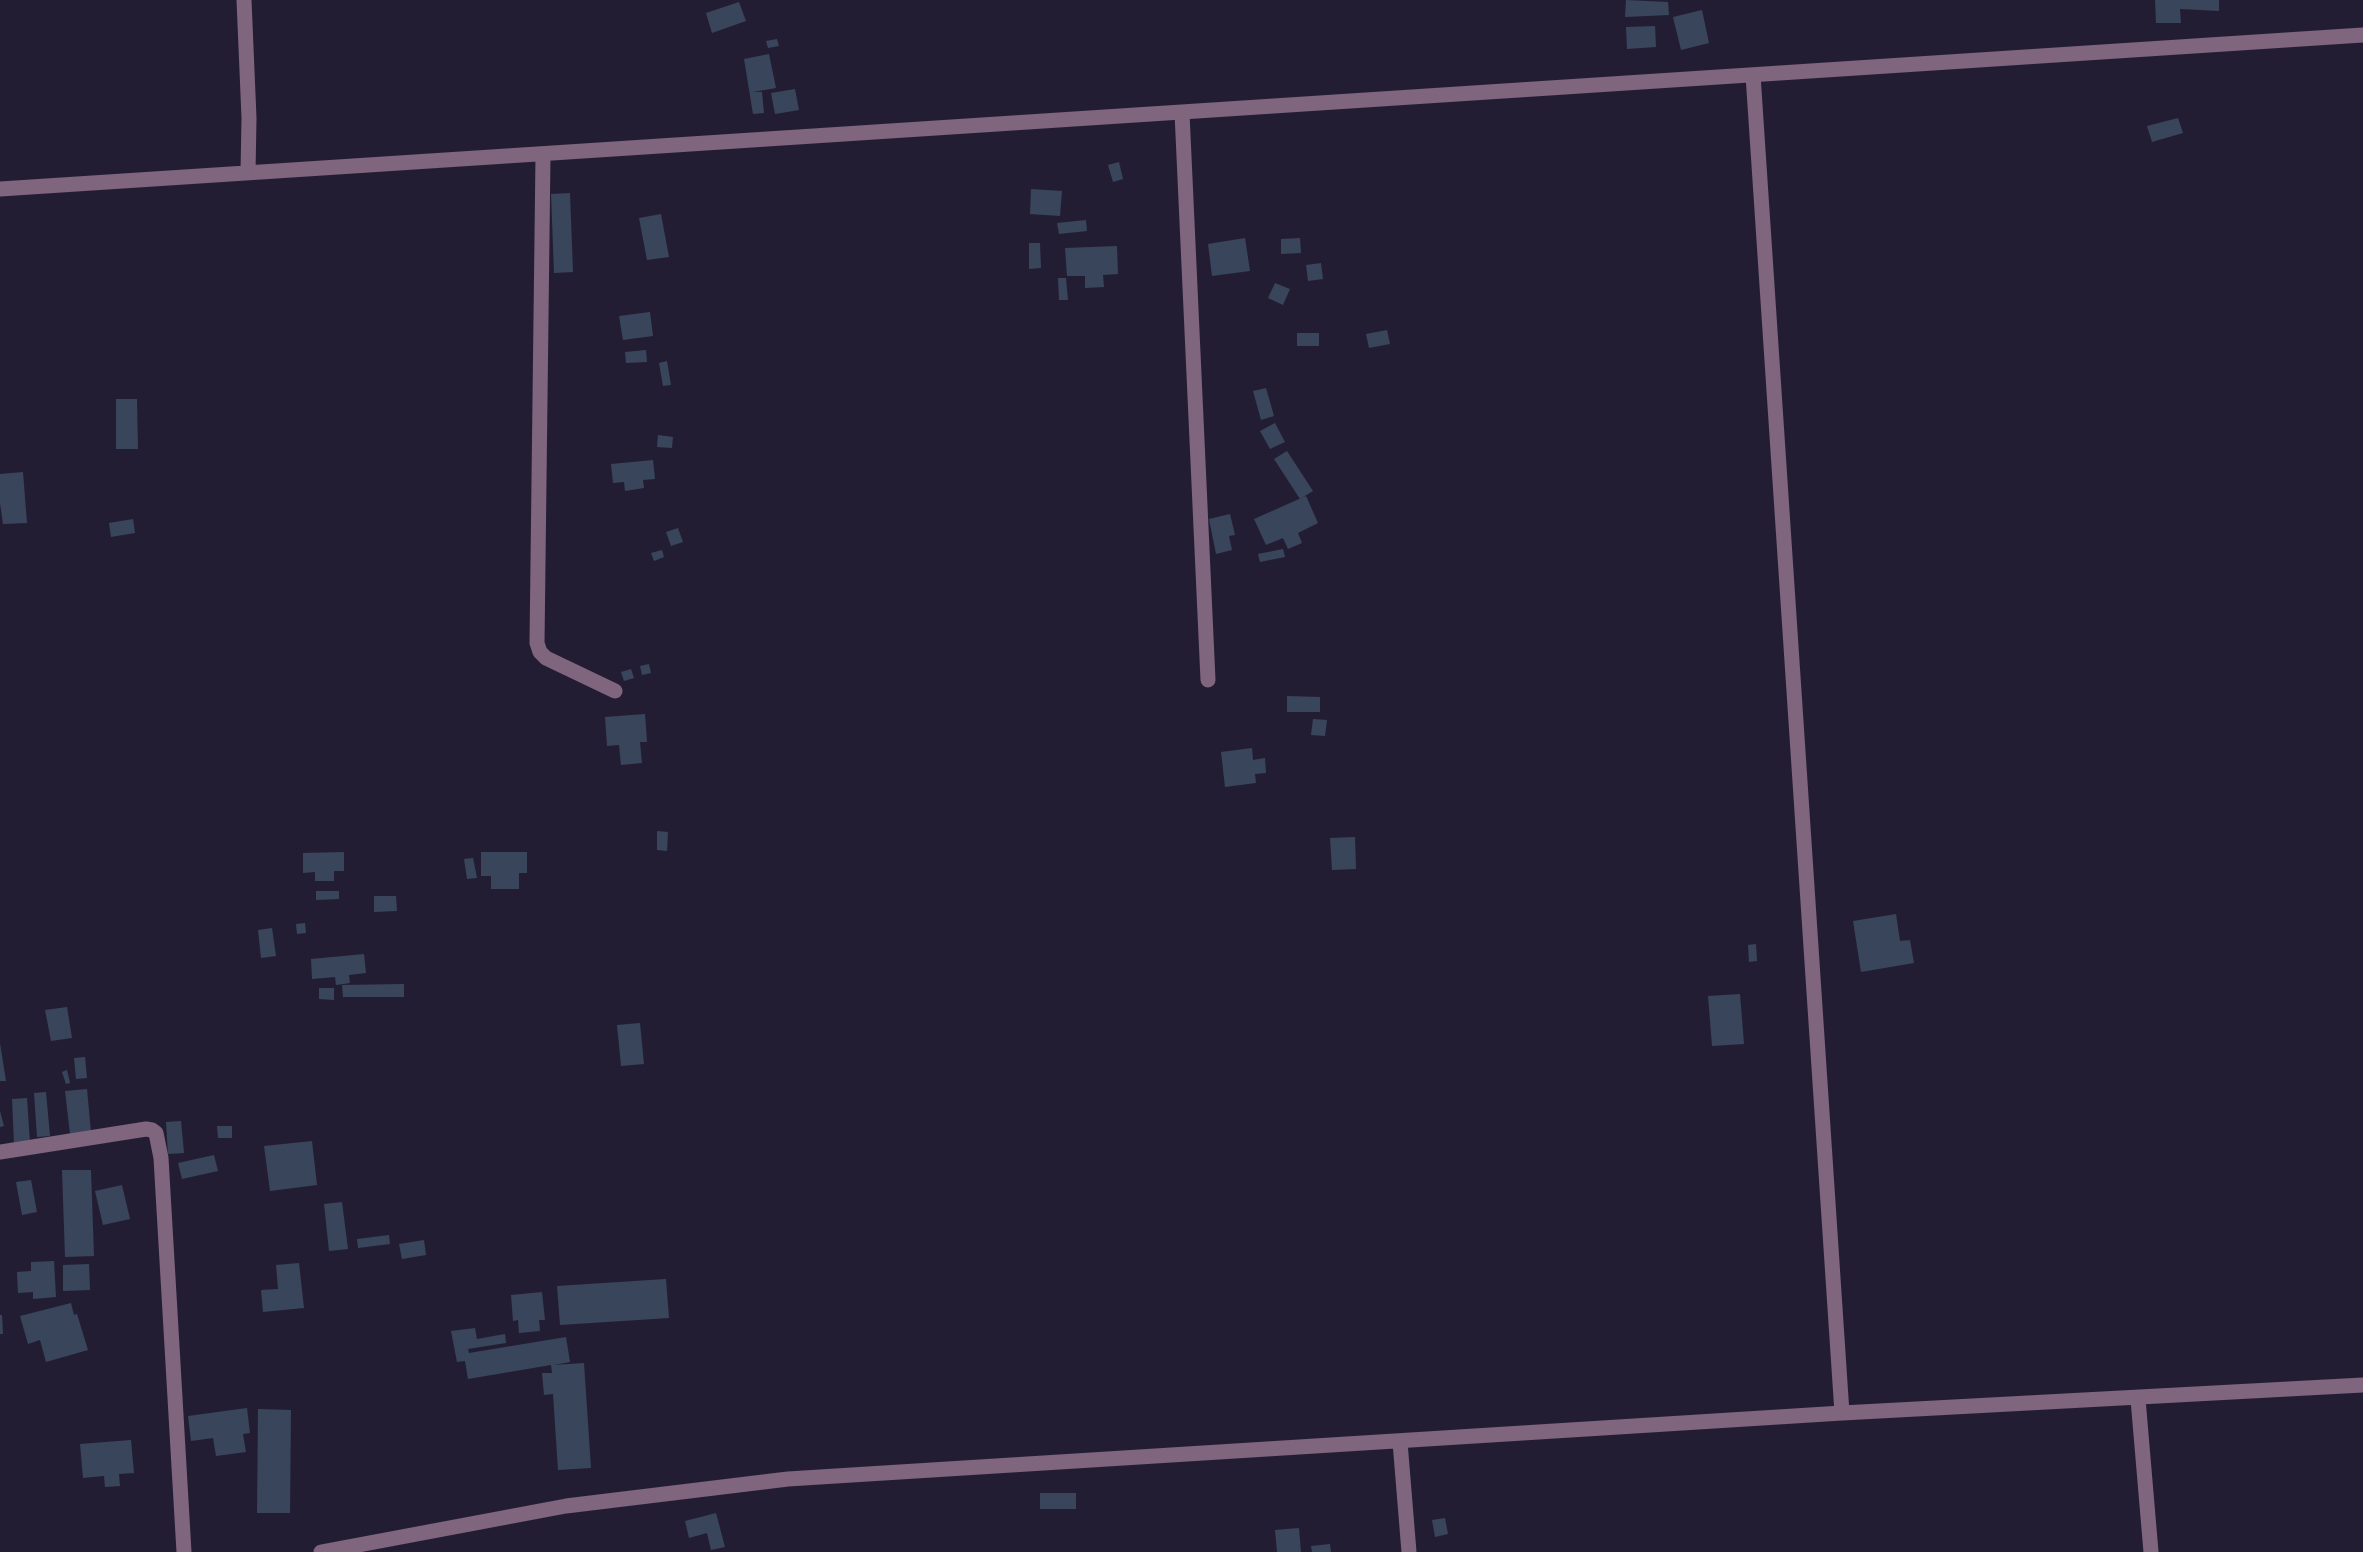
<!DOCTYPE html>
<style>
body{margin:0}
canvas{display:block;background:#231d34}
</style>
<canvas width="2363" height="1552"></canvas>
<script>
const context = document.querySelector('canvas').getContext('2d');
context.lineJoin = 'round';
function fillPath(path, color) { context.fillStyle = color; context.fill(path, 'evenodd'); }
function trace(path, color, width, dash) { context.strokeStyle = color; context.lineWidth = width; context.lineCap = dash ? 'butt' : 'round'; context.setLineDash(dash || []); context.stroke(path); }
const building = new Path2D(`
 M1626,0L1668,2L1669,15L1625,17Z
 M2155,0H2219V11L2180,9L2181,23H2156Z
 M739,2L746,21L712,33L706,13Z
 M1702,10L1709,43L1681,50L1673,17Z
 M1655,26L1656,47L1627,49L1626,27Z
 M777,39L779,46L768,48L766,41Z
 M769,54L776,88L753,92H762L764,113L753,114L744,59Z
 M795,89L799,110L775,114L771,93Z
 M2178,118L2183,133L2152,142L2147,126Z
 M1119,162L1123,179L1113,182L1108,165Z
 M1031,189L1062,191L1060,216L1030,214Z
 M570,193L573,272L554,273L551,194Z
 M661,214L669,257L647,260L639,218Z
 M1086,220L1087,231L1059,234L1057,223Z
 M1245,238L1250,271L1212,276L1208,244Z
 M1300,238L1301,253L1281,254V239Z
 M1029,243H1040L1041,268L1029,269Z
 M1117,246L1118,274L1103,275L1104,287L1085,288V276H1067L1065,248Z
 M1321,263L1323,279L1308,281L1306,265Z
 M1058,278H1066L1068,300H1059Z
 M1275,283L1290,289L1283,305L1268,298Z
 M650,312L653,336L623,340L619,316Z
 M1387,330L1390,344L1369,348L1366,334Z
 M1297,333H1319V346H1297Z
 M646,350L647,362L626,363L625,352Z
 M667,361L671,385L663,386L659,363Z
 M1266,388L1274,416L1261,420L1253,391Z
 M116,399H137L138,449H116Z
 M1275,423L1285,442L1270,449L1260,431Z
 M658,435L673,437L672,448L657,447Z
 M1287,451L1313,491L1300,499L1274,459Z
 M653,460L655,479L643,480L644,488L625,491L624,482L613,483L611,464Z
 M23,472L27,523L3,524L0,503V474Z
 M1306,496L1318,523L1298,533L1302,543L1288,549L1283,538L1266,545L1254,519Z
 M1230,514L1235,535L1229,536L1232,550L1216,554L1209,519Z
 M133,519L135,533L111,537L109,523Z
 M678,528L683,542L671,546L666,532Z
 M1283,549L1285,557L1260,562L1258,554Z
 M662,550L664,557L654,561L651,553Z
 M649,664L651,673L642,675L640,666Z
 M631,669L634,678L624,681L621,672Z
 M1287,696L1320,697V712H1287Z
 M645,714L647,742H640L642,763L621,765L619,745L607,746L605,717Z
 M1313,719L1327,720L1325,736L1311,735Z
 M1252,748L1253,760L1265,758L1266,773L1255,774L1256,783L1225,787L1221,752Z
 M657,831L668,832L667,851L657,850Z
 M1355,837L1356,869L1332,870L1330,838Z
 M344,852V871H334V881H315V872L303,873V853Z
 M481,852H527V873H519V889H491V876H481Z
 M473,858L477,878L467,879L464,859Z
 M316,891H339V899L316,900Z
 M374,896H396L397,911L374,912Z
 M1896,914L1900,941L1910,940L1914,963L1861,972L1853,921Z
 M305,923L306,933L297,934L296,924Z
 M272,928L276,956L261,958L258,930Z
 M1756,944L1757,961L1749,962L1748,945Z
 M364,954L366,973L349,975L350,983L336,985L335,977L312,979L311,959Z
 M404,984V997H343L342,985Z
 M319,988H334V1000L319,999Z
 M1740,994L1744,1044L1712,1046L1708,996Z
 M67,1007L72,1038L51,1041L45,1010Z
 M640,1023L644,1064L621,1066L617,1025Z
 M0,1043L6,1081H0Z
 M85,1057L87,1078L76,1079L74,1058Z
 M67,1070L70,1083L66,1084L62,1072Z
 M87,1089L91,1132L70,1134L65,1091Z
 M46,1092L50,1136L37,1137L34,1093Z
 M27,1098L30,1143L14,1144L12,1099Z
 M0,1111L4,1126L0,1127Z
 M181,1121L184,1153L168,1154L166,1122Z
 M217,1126H232V1138H218Z
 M312,1141L317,1185L270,1191L264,1146Z
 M214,1155L218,1171L182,1179L178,1163Z
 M62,1170H91L94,1256L65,1257Z
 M31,1180L37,1212L22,1215L16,1182Z
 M122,1185L130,1219L103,1225L95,1191Z
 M342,1202L348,1249L329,1251L324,1204Z
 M389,1235L390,1244L358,1248L357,1239Z
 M424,1240L426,1255L402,1259L399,1244Z
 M54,1261L56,1297L33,1299V1292L18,1293L17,1272L31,1271V1262Z
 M299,1263L304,1308L263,1312L261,1290L278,1289L276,1265Z
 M89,1264L90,1290L63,1291V1265Z
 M666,1279L669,1318L560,1325L557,1286Z
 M542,1292L545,1320H539L540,1331L519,1333L518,1320L513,1321L511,1295Z
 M71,1303L74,1315L77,1314L88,1350L46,1362L40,1340L28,1344L20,1316Z
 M0,1315H2L3,1334H0Z
 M475,1328L477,1339L505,1334L506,1343L468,1349L469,1353L566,1337L570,1362L554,1365L584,1363L591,1468L558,1470L553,1394L544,1395L542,1373H552L551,1365L468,1379L465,1361L457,1362L451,1331Z
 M247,1408L250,1433L243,1434L246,1452L216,1456L213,1438L191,1441L188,1416Z
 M258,1409L291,1410L290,1513H257Z
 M131,1440L134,1473L119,1474L120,1486L105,1487L104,1476L83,1478L80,1444Z
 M1040,1493H1076V1509H1040Z
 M716,1513L725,1547L711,1550L707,1533L689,1538L685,1521Z
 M1445,1518L1448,1534L1435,1537L1432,1520Z
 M1299,1528L1301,1552H1277L1275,1530Z
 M1330,1544L1331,1552H1312L1311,1546Z`);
const minor = new Path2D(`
 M244,0L249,118L248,173
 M1753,75L1842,1413
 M1182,113L1208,680
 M543,155L537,643L540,652L546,658L615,691
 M0,189L2363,35
 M0,1152L146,1129L152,1130L156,1133L161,1158L184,1552
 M2138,1399L2151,1552
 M1400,1442L1409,1552
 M321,1552L566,1506L788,1479L1842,1413L2363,1385`);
fillPath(building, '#38455b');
trace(minor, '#7f657e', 15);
</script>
